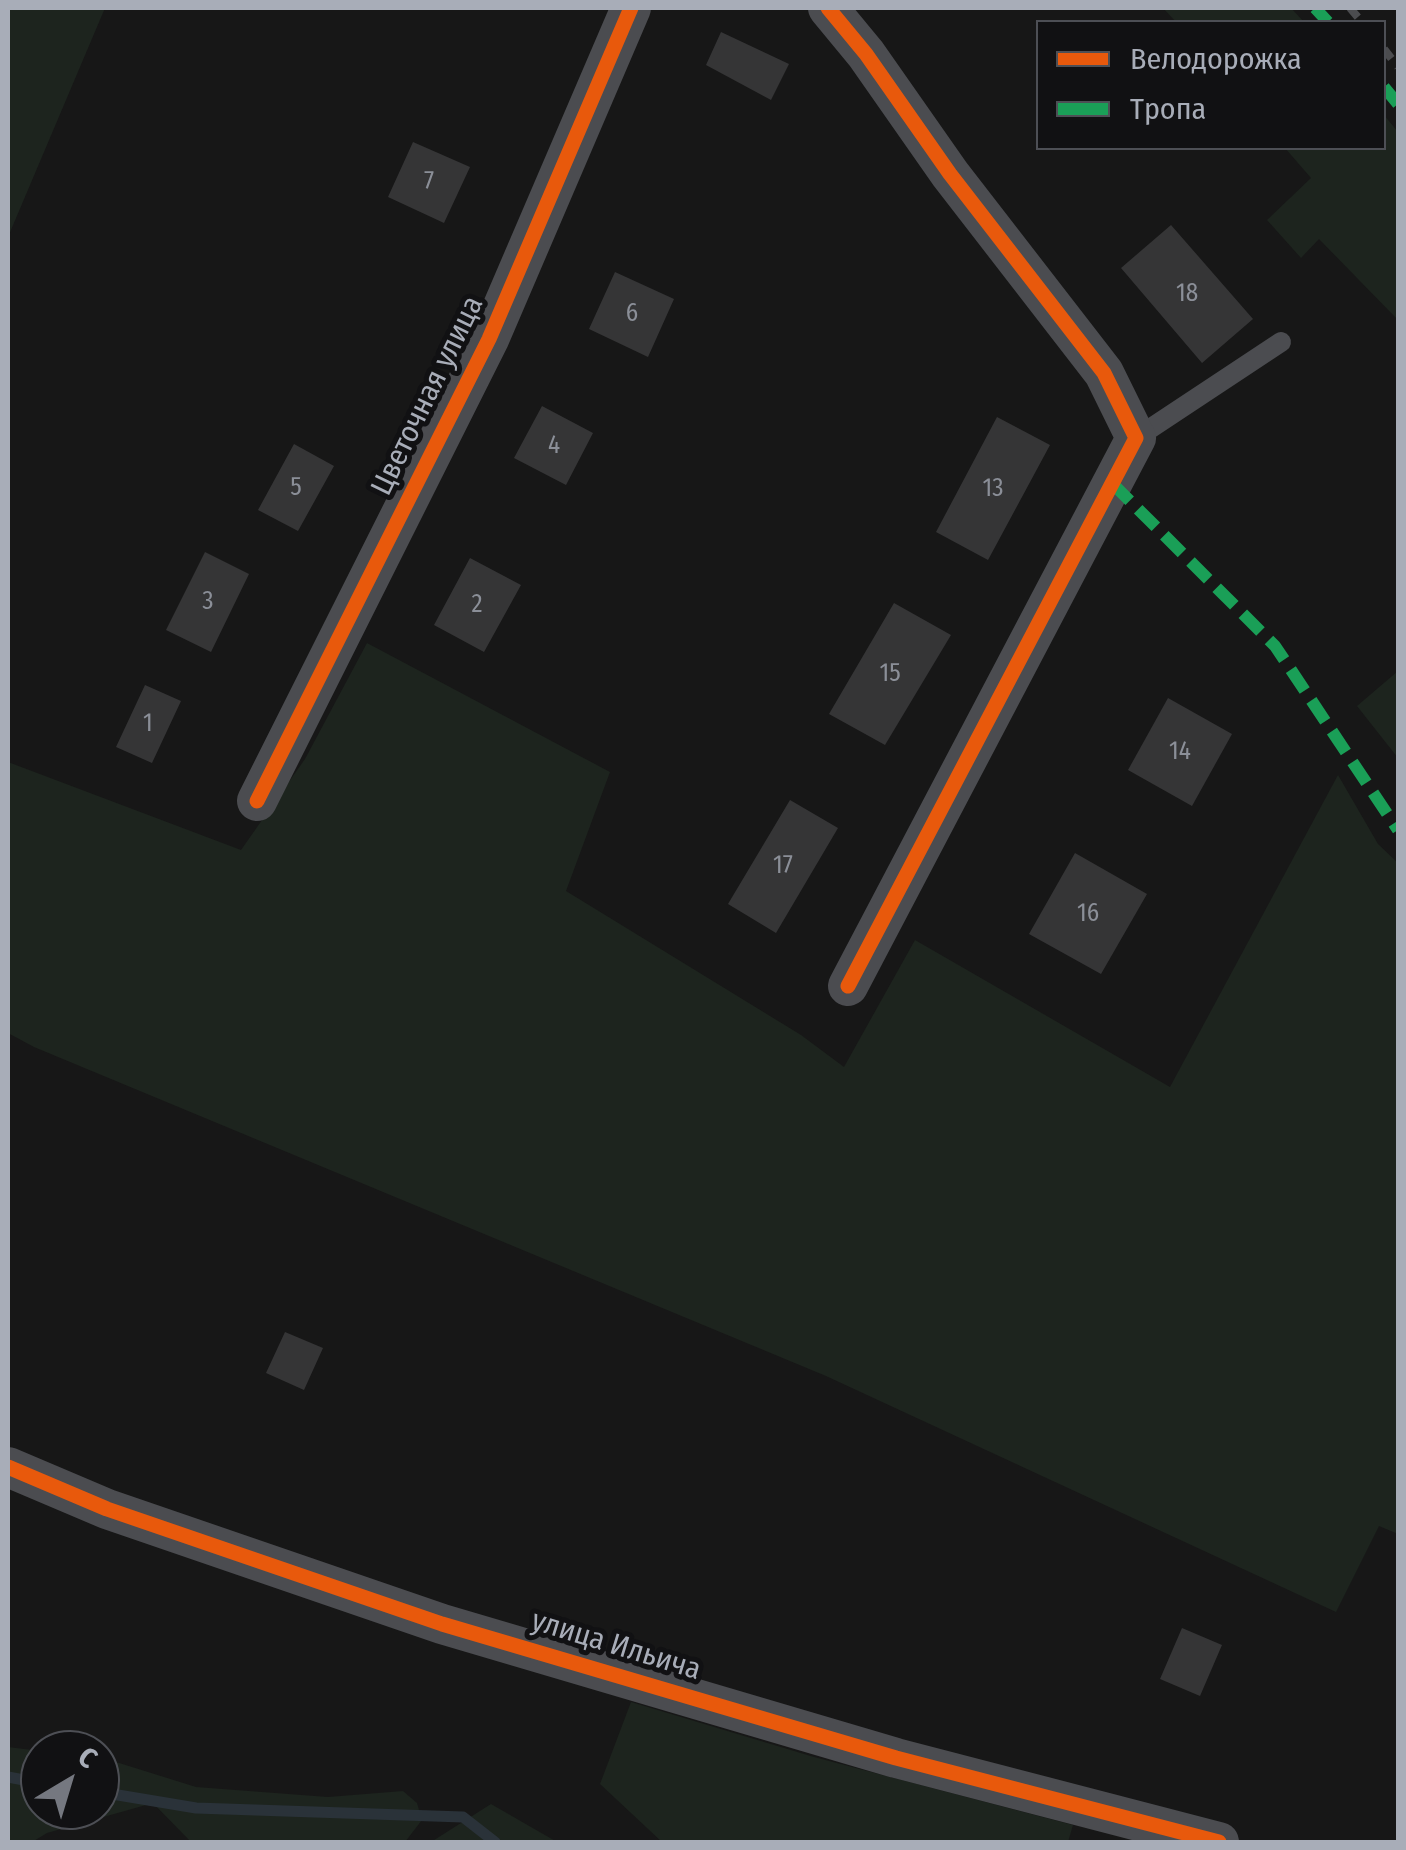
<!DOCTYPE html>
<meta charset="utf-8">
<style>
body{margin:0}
#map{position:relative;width:1406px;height:1850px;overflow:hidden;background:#171717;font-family:"Fira Sans Condensed",sans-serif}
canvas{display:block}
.frame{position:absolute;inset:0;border:10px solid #a8adb8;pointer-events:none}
.legend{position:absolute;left:1036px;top:20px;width:350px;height:130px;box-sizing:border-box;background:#111113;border:2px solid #4d4f55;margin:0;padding:12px 18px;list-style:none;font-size:30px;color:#a8adb8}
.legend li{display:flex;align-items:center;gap:20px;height:50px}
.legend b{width:50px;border:2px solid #4d4f55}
.north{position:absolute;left:20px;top:1730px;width:100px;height:100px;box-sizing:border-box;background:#111113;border:2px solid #4d4f55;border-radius:50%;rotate:38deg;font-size:28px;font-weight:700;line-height:40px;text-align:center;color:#a8adb8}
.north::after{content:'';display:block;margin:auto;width:35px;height:45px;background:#757880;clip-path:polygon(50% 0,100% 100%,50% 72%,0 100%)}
</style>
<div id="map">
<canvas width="1406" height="1850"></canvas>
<div class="frame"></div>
<ul class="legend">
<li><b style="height:12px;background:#e8590c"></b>Велодорожка</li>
<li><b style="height:12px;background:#1a9f57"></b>Тропа</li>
</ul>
<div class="north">С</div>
</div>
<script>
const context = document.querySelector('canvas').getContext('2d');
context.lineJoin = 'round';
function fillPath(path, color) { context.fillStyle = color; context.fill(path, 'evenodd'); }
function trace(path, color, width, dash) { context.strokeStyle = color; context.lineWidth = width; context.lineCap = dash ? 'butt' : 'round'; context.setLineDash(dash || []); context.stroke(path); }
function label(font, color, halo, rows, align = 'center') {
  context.font = font + ' "Fira Sans Condensed",sans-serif'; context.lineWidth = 10; context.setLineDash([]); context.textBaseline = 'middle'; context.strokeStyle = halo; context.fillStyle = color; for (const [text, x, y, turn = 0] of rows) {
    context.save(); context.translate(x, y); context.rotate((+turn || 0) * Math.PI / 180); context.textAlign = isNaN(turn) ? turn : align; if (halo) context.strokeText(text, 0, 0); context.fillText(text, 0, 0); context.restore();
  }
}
const green = new Path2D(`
 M8,8H105L8,237Z
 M1163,8H1291L1304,22H1176Z
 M1384,115L1398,132V320L1319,239L1301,258L1267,220L1311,178L1285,148H1384Z
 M367,643L610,772L566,891L801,1035L844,1067L915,940L1170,1087L1338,775L1378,844L1398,863V1534L1379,1526L1336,1612L826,1376L34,1047L8,1033V762L241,850L305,759Z
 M1398,671V758L1357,706Z
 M631,1702L814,1757L1073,1825L1068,1842H662L600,1784Z
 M8,1747L40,1751V1810H100V1757L196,1787L328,1797L403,1791L417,1803L422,1820L405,1842H191L153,1803L47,1833L32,1842H8Z
 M491,1804L557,1842H431Z`);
const stream = new Path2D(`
 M8,1777L40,1783
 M100,1792L196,1808L463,1817L495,1842`);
const building = new Path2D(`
 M721,32L789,64L771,100L706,65Z
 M413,142L470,167L444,223L388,197Z
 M1171,225L1253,319L1202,363L1121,268Z
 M615,272L674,299L648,357L589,329Z
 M542,406L593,433L566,485L514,458Z
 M997,417L1050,445L988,560L936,532Z
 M294,444L334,466L298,531L258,510Z
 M205,552L249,574L211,652L166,630Z
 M470,558L521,585L484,652L434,625Z
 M894,603L951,635L885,745L829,714Z
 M145,685L181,701L152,763L116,747Z
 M1168,698L1232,734L1192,806L1128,770Z
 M790,800L838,828L776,933L728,904Z
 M1075,853L1147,894L1101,974L1029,934Z
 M285,1332L323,1348L304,1390L266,1373Z
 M1182,1628L1222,1645L1200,1696L1160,1679Z`);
const service = new Path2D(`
 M1136,438L1281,342`);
const minor = new Path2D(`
 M828,8L866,54L950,174L1104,373L1136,438L848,986
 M257,801L489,339L631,8
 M8,1467L107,1509L442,1624L896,1758L1219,1842`);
const rail = new Path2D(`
 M1350,8L1362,22
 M1384,49L1398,67`);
const quiet = new Path2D(`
 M1315,8L1328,22
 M1384,87L1398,104
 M1112,483L1275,646L1398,830`);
const cycleway = new Path2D(`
 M828,8L866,54L950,174L1104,373L1136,438L848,986
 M257,801L489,339L631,8
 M8,1467L107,1509L442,1624L896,1758L1219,1842`);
const numberNames = [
 ["7",429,182],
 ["18",1187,294],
 ["6",632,314],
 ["4",554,446],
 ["5",296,488],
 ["13",993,489],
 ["3",208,602],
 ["2",477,605],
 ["15",890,674],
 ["1",148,724],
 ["14",1180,752],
 ["17",783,866],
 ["16",1088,914]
];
const streetNames = [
 ["Цветочная улица",428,396,-64],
 ["улица Ильича",616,1646,17]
];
fillPath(green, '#1d241e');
trace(stream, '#2a3239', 11);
fillPath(building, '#353536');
trace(service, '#4b4c50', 20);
trace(minor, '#4b4c50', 40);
trace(rail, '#4b4c4f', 8, [12, 10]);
trace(quiet, '#1a9f57', 12, [25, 12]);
trace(cycleway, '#e8590c', 15);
label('25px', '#8b8f98', null, numberNames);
label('30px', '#a8adb8', '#111113', streetNames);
</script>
